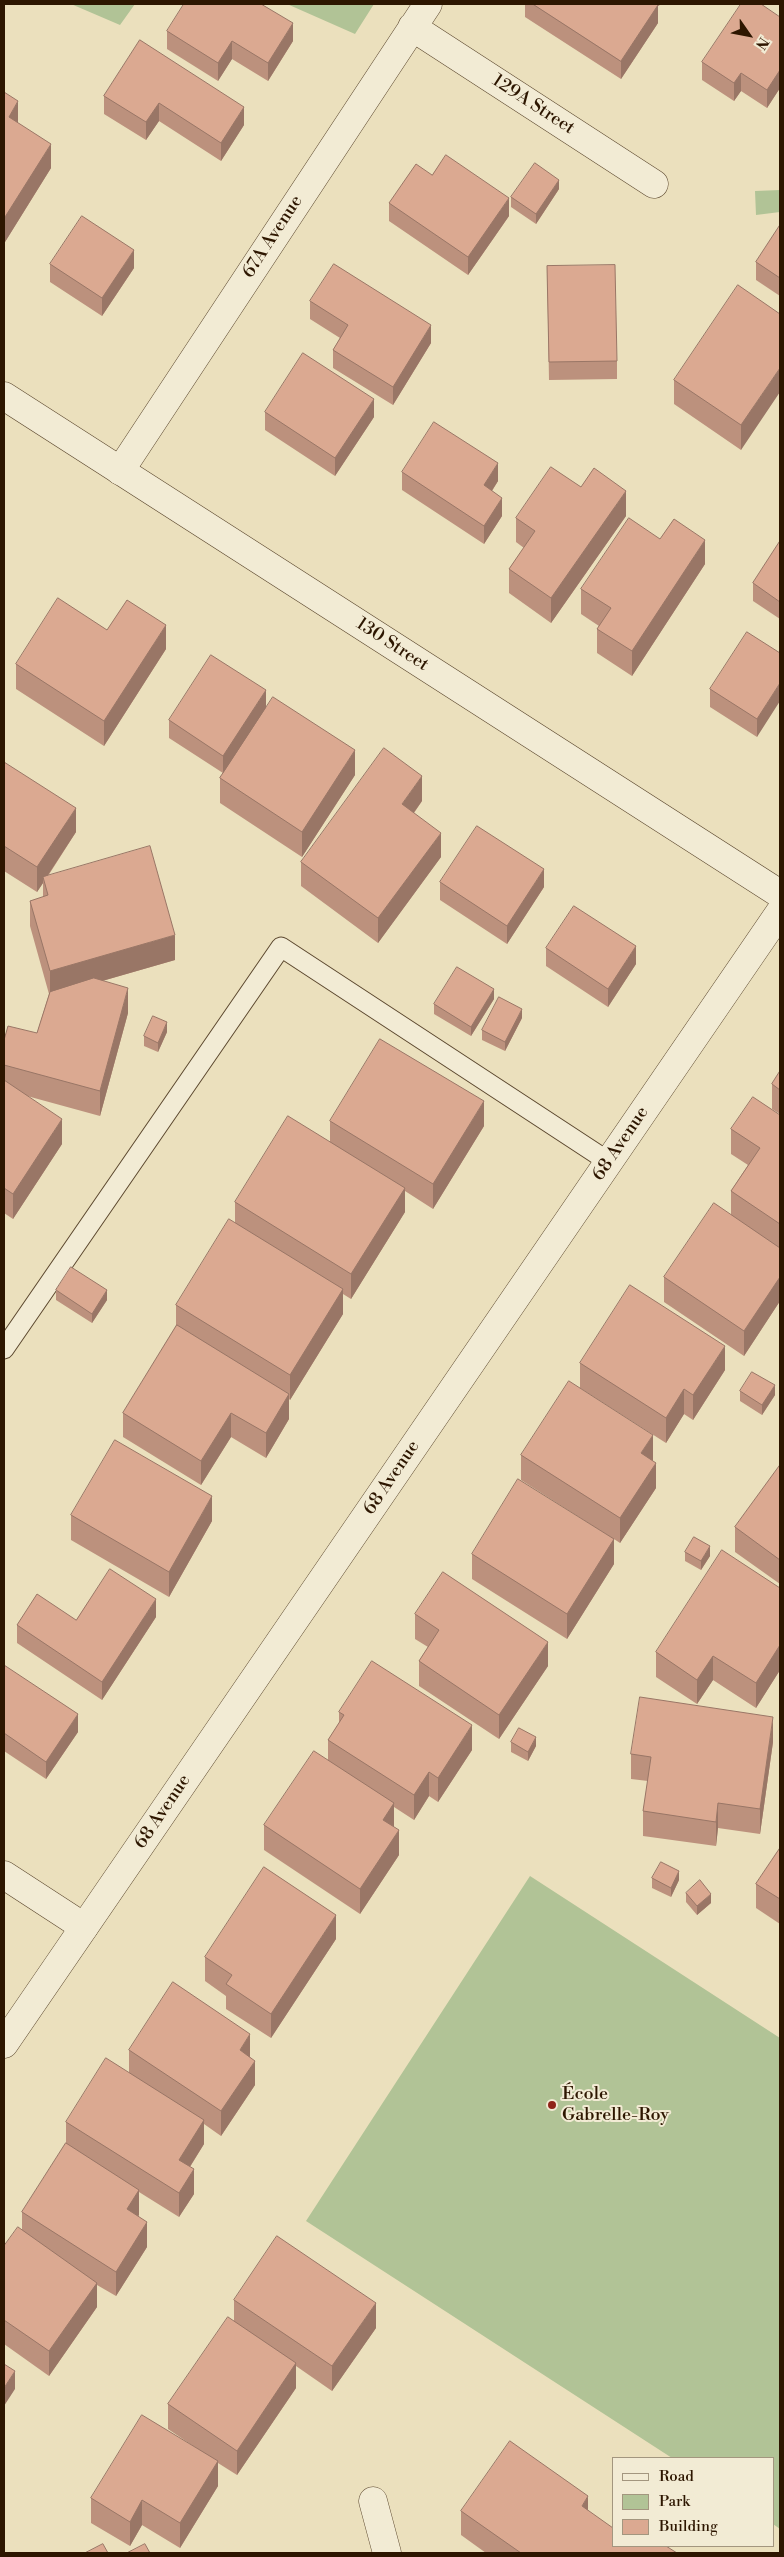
<!DOCTYPE html>
<meta charset="utf-8">
<style>
body{margin:0}
#map{position:relative;width:784px;height:2557px;overflow:hidden;background:#ebe0bd;font-family:"Libre Bodoni",serif}
canvas{display:block}
.frame{position:absolute;inset:0;border:5px solid #2d1600;pointer-events:none}
.legend{position:absolute;left:612px;top:2457px;width:162px;height:90px;box-sizing:border-box;background:#f2ebd4;border:1px solid #a3967f;margin:0;padding:6px 9px;list-style:none;font-size:15px;color:#2d1600}
.legend li{display:flex;align-items:center;gap:10px;height:25px}
.legend b{width:25px;border:1px solid #a3967f}
.north{position:absolute;left:724px;top:10px;width:50px;height:50px;-webkit-text-stroke:4px #f2ebd4;paint-order:stroke;rotate:123deg;font-size:14px;font-weight:700;line-height:20px;text-align:center;color:#2d1600}
.north::after{content:'';display:block;margin:auto;width:18px;height:22px;background:#2d1600;clip-path:polygon(50% 0,100% 100%,50% 72%,0 100%)}
</style>
<div id="map">
<canvas width="784" height="2557"></canvas>
<div class="frame"></div>
<ul class="legend">
<li><b style="height:6px;background:#f2ebd4"></b>Road</li>
<li><b style="height:14px;background:#b1c396"></b>Park</li>
<li><b style="height:14px;background:#dba991"></b>Building</li>
</ul>
<div class="north">N</div>
</div>
<script>
const context = document.querySelector('canvas').getContext('2d');
context.lineJoin = 'round';
function fillPath(path, color) { context.fillStyle = color; context.fill(path, 'evenodd'); }
function trace(path, color, width, dash) { context.strokeStyle = color; context.lineWidth = width; context.lineCap = dash ? 'butt' : 'round'; context.setLineDash(dash || []); context.stroke(path); }
function label(font, color, halo, rows, align = 'center') {
  context.font = font + ' "Libre Bodoni",serif'; context.lineWidth = 4; context.setLineDash([]); context.textBaseline = 'middle'; context.strokeStyle = halo; context.fillStyle = color; for (const [text, x, y, turn = 0] of rows) {
    context.save(); context.translate(x, y); context.rotate((+turn || 0) * Math.PI / 180); context.textAlign = isNaN(turn) ? turn : align; if (halo) context.strokeText(text, 0, 0); context.fillText(text, 0, 0); context.restore();
  }
}
const green = new Path2D(`
 M71,4H135L120,25Z
 M287,4H374L355,34Z
 M780,190V212L756,215L755,191Z
 M530,1876L780,2038V2529L773,2524V2458H672L306,2221Z`);
const service = new Path2D(`
 M4,1349L281,947L609,1162`);
const minor = new Path2D(`
 M412,27L654,184
 M120,471L428,4
 M4,1875L84,1927
 M373,2501L387,2553`);
const tertiary = new Path2D(`
 M4,396L780,894
 M4,2044L780,912`);
const wall = new Path2D(`
 M525,4H660L659,6H658V23L621,79L525,17Z
 M780,17V88L767,108L741,91L734,101L702,80V62Z
 M167,31L293,41L268,81L232,59L218,81L167,49Z
 M140,40L244,125L221,161L159,121L146,140L104,114V96Z
 M4,92L18,123L51,168L5,242L4,241Z
 M432,175L509,216L468,275L389,221V203Z
 M559,189L536,224L511,207V197Z
 M780,225V296L756,280V262Z
 M50,264L134,268L102,316L50,282Z
 M547,266L617,361V379L549,380Z
 M310,301L431,343L393,405L333,368V350L340,338L310,319Z
 M780,314L741,450L674,404V380Z
 M265,412L374,417L335,476L265,430Z
 M402,472L498,481L492,491L502,516L484,544L402,490Z
 M581,487L626,516L551,623L509,593V569L524,548L516,542V518Z
 M660,539L705,564L632,676L597,653V629L599,626L581,614V589Z
 M780,541V619L753,601V583Z
 M107,630L166,649L104,746L16,689V664Z
 M780,653L757,737L710,707V689Z
 M266,707L355,775L302,857L220,803V778L223,773L169,738V720Z
 M4,762L76,832L48,876L175,960L102,981L128,1013L100,1116L27,1096L62,1144L13,1219L4,1213V1040L37,1033L49,994L30,926V901L43,897V883L37,892L4,871Z
 M422,801L414,813L441,857L378,943L301,886V862Z
 M440,882L544,887L507,944L440,900Z
 M546,948L636,964L608,1007L546,966Z
 M494,999L471,1036L434,1014V1004Z
 M522,1018L505,1051L482,1040V1030Z
 M167,1032L158,1052L144,1046V1036Z
 M780,1071V1114L772,1109V1084Z
 M780,1115V1301L744,1356L664,1302V1277L731,1215V1191L748,1165L731,1154V1129Z
 M330,1121L484,1126L433,1209L405,1191V1212L351,1299L343,1294V1314L290,1400L289,1399V1419L266,1458L231,1437L201,1485L123,1437V1413L176,1326V1305L235,1223V1202L330,1141Z
 M56,1290L107,1300L92,1323L56,1300Z
 M580,1363L725,1370L693,1420L684,1414L666,1443L580,1388Z
 M740,1391L775,1395L762,1415L740,1401Z
 M521,1455L653,1460L652,1461L656,1488L620,1543L614,1539V1564L567,1639L472,1579V1554L607,1535L521,1480Z
 M780,1465V1584L735,1552V1527Z
 M71,1515L212,1521L169,1597L71,1540Z
 M685,1552L710,1556L701,1570L685,1561Z
 M780,1588V1670L756,1708L713,1680L697,1704L656,1677V1652Z
 M415,1614L548,1666L499,1739L419,1686V1661L428,1647L415,1639Z
 M156,1617L102,1700L17,1643V1625L76,1620Z
 M4,1665L78,1732L46,1779L4,1751Z
 M339,1712L472,1750L438,1802L429,1796L414,1820L394,1807V1827L399,1855L360,1914L264,1850V1825L328,1760V1740L339,1723Z
 M511,1742L536,1746L528,1761L511,1752Z
 M773,1742L760,1834L718,1828L716,1846L643,1836V1811L648,1781L631,1779V1754Z
 M780,1848V1924L756,1908V1884Z
 M652,1878L679,1880L671,1897L652,1888Z
 M686,1893L711,1903L697,1915L686,1902Z
 M336,1939L271,2038L226,2009V1996L205,1981V1957Z
 M129,2050L250,2057L255,2085L221,2136L204,2124V2144L190,2167L194,2194L179,2217L139,2192V2215L138,2216L147,2247L116,2296L97,2285V2307L49,2376L4,2344V2246L22,2230V2212L66,2143V2122L129,2073Z
 M234,2300L376,2328L332,2391L296,2366V2388L237,2475L218,2463V2486L180,2548L142,2525L130,2546L91,2523V2498L199,2450L168,2429V2404L234,2321Z
 M588,2510L613,2546L677,2553H486L461,2535V2511Z`);
const shadedWall = new Path2D(`
 M658,5V23L621,79V61Z
 M293,23V41L268,81V63Z
 M232,41V59L218,81V63Z
 M780,70V88L767,108V90Z
 M741,73V91L734,101V83Z
 M18,101V126L9,117Z
 M159,103V121L146,140V122Z
 M244,107V125L221,161V143Z
 M51,144V168L5,242V217Z
 M559,180V189L536,224V214Z
 M509,198V216L468,275V257Z
 M134,250V268L102,316V298Z
 M431,325V343L393,405V387Z
 M780,368V392L741,450V425Z
 M374,399V417L335,476V458Z
 M498,463V481L484,503V485Z
 M626,491V516L551,623V598Z
 M502,498V516L484,544V526Z
 M705,540V564L632,676V651Z
 M166,625V649L104,746V721Z
 M780,683V701L757,737V719Z
 M266,690V708L223,774V756Z
 M355,750V775L302,857V832Z
 M422,776V801L402,829V804Z
 M76,808V832L44,881L43,877V883L37,892V867Z
 M441,833V857L378,943V918Z
 M544,869V887L507,944V926Z
 M175,935V960L50,996V971Z
 M636,946V964L608,1007V989Z
 M128,988V1013L100,1116V1091Z
 M494,989V999L471,1036V1027Z
 M522,1009V1018L505,1051V1042Z
 M167,1022V1032L158,1052V1043Z
 M484,1101V1126L433,1209V1184Z
 M62,1119V1144L13,1219V1194Z
 M405,1188V1212L351,1299V1274Z
 M780,1277V1301L744,1356V1331Z
 M343,1289V1314L290,1400V1375Z
 M107,1290V1300L92,1323V1314Z
 M725,1346V1370L693,1420V1395Z
 M775,1385V1395L762,1415V1405Z
 M684,1389V1414L666,1443V1418Z
 M289,1394V1419L266,1458V1433Z
 M231,1413V1437L201,1485V1461Z
 M653,1435V1460L641,1478V1453Z
 M656,1463V1488L620,1543V1518Z
 M212,1496V1521L169,1597V1572Z
 M614,1539V1564L567,1639V1614Z
 M710,1546V1556L701,1570V1561Z
 M156,1599V1617L102,1700V1682Z
 M548,1642V1666L499,1739V1715Z
 M780,1645V1670L756,1708V1683Z
 M713,1656V1680L697,1704V1680Z
 M78,1714V1732L46,1779V1762Z
 M773,1717V1742L760,1834V1809Z
 M472,1725V1750L438,1802V1778Z
 M536,1737V1746L528,1761V1752Z
 M429,1772V1796L414,1820V1795Z
 M394,1803V1828L383,1820Z
 M718,1803V1828L716,1846V1822Z
 M399,1830V1855L360,1914V1889Z
 M679,1871V1880L671,1897V1888Z
 M711,1894V1903L697,1915V1906Z
 M336,1915V1939L271,2038V2014Z
 M250,2034V2059L240,2050Z
 M255,2061V2085L221,2136V2111Z
 M204,2120V2144L179,2184V2160Z
 M194,2169V2194L179,2217V2193Z
 M139,2190V2215L127,2234V2209Z
 M147,2222V2247L116,2296V2272Z
 M97,2283V2307L49,2376V2351Z
 M376,2303V2328L332,2391V2366Z
 M296,2363V2388L237,2475V2451Z
 M15,2371V2389L4,2406V2388Z
 M218,2461V2486L180,2548V2523Z
 M588,2496V2520L582,2506Z
 M142,2500V2525L130,2546V2522Z`);
const building = new Path2D(`
 M184,4H261L293,23L268,63L232,41L218,63L167,31Z
 M533,4H656L658,5L621,61Z
 M741,4H761L780,17V70L767,90L741,73L734,83L702,62Z
 M140,40L244,107L221,143L159,103L146,122L104,96Z
 M4,92L18,101L9,117L51,144L5,217L4,216Z
 M446,155L509,198L468,257L389,203L416,164L432,175Z
 M535,163L559,180L536,214L511,197Z
 M82,216L134,250L102,298L50,264Z
 M780,225V278L756,262Z
 M334,264L431,325L393,387L333,350L348,325L310,301Z
 M615,265L617,361L549,362L547,266Z
 M738,285L780,314V368L741,425L674,380Z
 M303,353L374,399L335,458L265,412Z
 M434,422L498,463L484,485L502,498L484,526L402,472Z
 M551,467L581,487L594,468L626,491L551,598L509,569L535,531L516,518Z
 M629,518L660,539L674,519L705,540L632,651L597,629L611,608L581,589Z
 M780,541V602L753,583Z
 M58,598L107,630L127,600L166,625L104,721L16,664Z
 M747,632L780,653V683L757,719L710,689Z
 M211,655L266,690L223,756L169,720Z
 M273,697L355,750L302,832L220,778Z
 M384,748L422,776L402,804L441,833L378,918L301,862Z
 M4,762L76,808L37,867L4,846Z
 M477,826L544,869L507,926L440,882Z
 M150,846L175,935L50,971L30,901L48,895L43,877Z
 M574,906L636,946L608,989L546,948Z
 M457,967L494,989L471,1027L434,1004Z
 M94,978L128,988L100,1091L4,1065V1040L8,1026L37,1033L50,992Z
 M499,997L522,1009L505,1042L482,1030Z
 M153,1016L167,1022L158,1043L144,1036Z
 M380,1039L484,1101L433,1184L330,1121Z
 M780,1071V1090L772,1084Z
 M4,1080L62,1119L13,1194L4,1188Z
 M753,1097L780,1115V1224L731,1191L760,1148L731,1129Z
 M288,1116L405,1188L351,1274L235,1202Z
 M714,1203L780,1248V1277L744,1331L664,1277Z
 M229,1219L343,1289L290,1375L176,1305Z
 M71,1267L107,1290L92,1314L56,1290Z
 M630,1285L725,1346L693,1395L684,1389L666,1418L580,1363Z
 M177,1325L289,1394L266,1433L231,1413L201,1461L123,1413Z
 M752,1372L775,1385L762,1405L740,1391Z
 M569,1381L653,1435L641,1453L656,1463L620,1518L521,1455Z
 M115,1440L212,1496L169,1572L71,1515Z
 M780,1465V1560L735,1527Z
 M518,1479L614,1539L567,1614L472,1554Z
 M694,1537L710,1546L701,1561L685,1552Z
 M722,1550L780,1588V1645L756,1683L713,1656L697,1680L656,1652Z
 M110,1569L156,1599L102,1682L17,1625L37,1594L76,1620Z
 M443,1572L548,1642L499,1715L419,1661L439,1630L415,1614Z
 M372,1661L472,1725L438,1778L429,1772L414,1795L328,1740L344,1715L339,1712Z
 M4,1665L78,1714L46,1762L4,1733Z
 M640,1697L773,1717L760,1809L718,1803L716,1822L643,1811L651,1757L631,1754Z
 M519,1728L536,1737L528,1752L511,1742Z
 M314,1751L394,1803L383,1820L399,1830L360,1889L264,1825Z
 M780,1848V1899L756,1884Z
 M661,1862L679,1871L671,1888L652,1878Z
 M264,1867L336,1915L271,2014L226,1984L232,1975L205,1957Z
 M700,1880L711,1894L697,1906L686,1893Z
 M173,1982L250,2034L240,2050L255,2061L221,2111L129,2050Z
 M106,2058L204,2120L179,2160L194,2169L179,2193L66,2122Z
 M66,2143L139,2190L127,2209L147,2222L116,2272L22,2212Z
 M18,2227L97,2283L49,2351L4,2320V2246Z
 M277,2236L376,2303L332,2366L234,2300Z
 M228,2317L296,2363L237,2451L168,2404Z
 M4,2364L15,2371L4,2388Z
 M142,2415L218,2461L180,2523L142,2500L130,2522L91,2498Z
 M510,2441L588,2496L582,2506L613,2528V2546H666L677,2553H521L461,2511Z
 M103,2544L108,2553H85Z
 M145,2544L150,2553H127Z`);
const markers = [
 [552,2105,5,"#8f2418"]
];
const streetNames = [
 ["129A Street",533,105,33],
 ["67A Avenue",273,237,-57],
 ["130 Street",392,645,33],
 ["68 Avenue",621,1144,-56],
 ["68 Avenue",392,1478,-56],
 ["68 Avenue",163,1812,-56]
];
const poiNames = [
 ["École",562,2095],
 ["Gabrelle-Roy",562,2116]
];
fillPath(green, '#b1c396');
trace(service, '#5c482f', 21);
trace(minor, '#5c482f', 29);
trace(tertiary, '#5c482f', 29);
trace(service, '#f2ebd4', 19);
trace(minor, '#f2ebd4', 28);
trace(tertiary, '#f2ebd4', 28);
fillPath(wall, '#bc917d');
fillPath(shadedWall, '#997666');
fillPath(building, '#dba991');
trace(building, '#997666', 1);
for (const [x, y, r, color] of markers) { const dot = new Path2D(); dot.arc(x, y, r, 0, 2 * Math.PI); context.fillStyle = color; context.fill(dot); trace(dot, '#f2ebd4', 2); }
label('18px', '#2d1600', '#f2ebd4', streetNames);
label('18px', '#2d1600', '#f2ebd4', poiNames, 'left');
</script>
